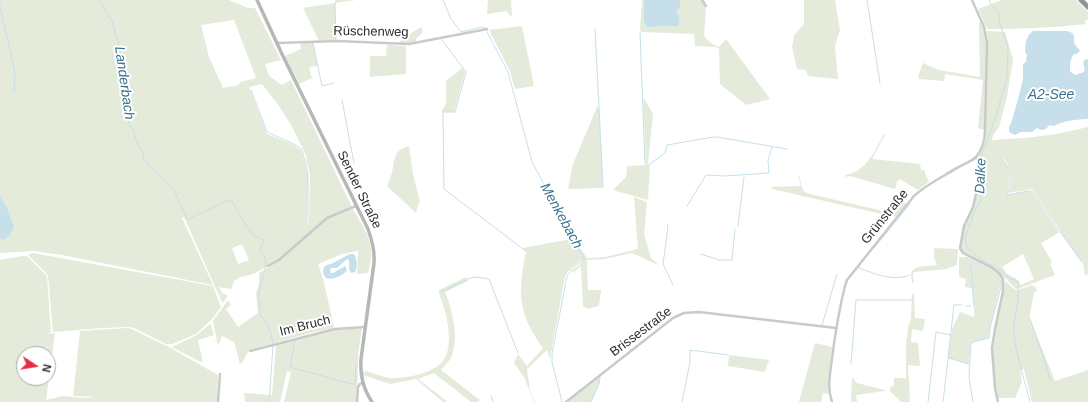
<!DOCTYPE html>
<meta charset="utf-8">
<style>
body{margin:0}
#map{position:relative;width:1088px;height:402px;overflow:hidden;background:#fff;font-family:Helvetica,sans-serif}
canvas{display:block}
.north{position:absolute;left:16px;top:346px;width:40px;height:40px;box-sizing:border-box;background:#fff;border:1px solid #ababab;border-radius:50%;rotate:102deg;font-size:11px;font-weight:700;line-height:16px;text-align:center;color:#2d2d2d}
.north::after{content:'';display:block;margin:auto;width:14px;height:18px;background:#e72c44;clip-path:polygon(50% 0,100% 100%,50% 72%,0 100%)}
</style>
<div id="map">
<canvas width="1088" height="402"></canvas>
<div class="north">N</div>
</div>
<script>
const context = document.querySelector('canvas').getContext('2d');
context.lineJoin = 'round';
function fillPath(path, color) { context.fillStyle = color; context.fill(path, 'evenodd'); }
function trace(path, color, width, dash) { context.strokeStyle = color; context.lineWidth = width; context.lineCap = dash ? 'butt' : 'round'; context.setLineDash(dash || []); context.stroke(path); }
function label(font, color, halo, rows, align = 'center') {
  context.font = font + ' Helvetica,sans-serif'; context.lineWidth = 4; context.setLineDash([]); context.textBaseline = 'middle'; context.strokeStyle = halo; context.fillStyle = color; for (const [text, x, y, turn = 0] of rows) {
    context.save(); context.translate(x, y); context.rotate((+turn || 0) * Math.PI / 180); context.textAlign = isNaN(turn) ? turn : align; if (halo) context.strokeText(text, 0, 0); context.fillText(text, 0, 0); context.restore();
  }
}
const green = new Path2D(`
 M0,0H229L248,8H255L281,60L265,64L269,76L282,85L291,80L352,207L325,218L279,260L253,274L238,278L234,281L231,289L219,287L222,293L227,295V297L223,303L222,302L184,217L182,218L213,285L62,255L34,251L0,253V238L3,240L14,226C11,220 10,215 8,210C6,204 1,200 0,194ZM234,20L256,78L240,82L239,85L223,88L209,57L201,25ZM262,84L279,106L291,125L302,147L304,150L307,159L306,160L310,175L309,224H307L308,176L301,150L292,144L267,134L249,87ZM242,244L249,260L238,264L232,248Z
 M335,0H356L335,3L336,40L319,41L303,8L335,3Z
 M488,0H511L512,16H511L506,11L487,14Z
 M642,0H644C644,8 641,21 647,27L678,26L680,23L679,16L677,14V10L680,8V0H701L706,7L704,36C708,42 713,44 719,47L726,39L770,99L746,105L720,84L719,49L716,47L695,46L694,34L641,32L640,30Z
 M804,0H835L840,30L835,46L838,79L808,76L806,70L797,69L792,47L794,35L804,24Z
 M1002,0H1076L1088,12V20H1085L1086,24C1053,28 1020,29 987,29L978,9Z
 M981,22L986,43L984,130L978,128L983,80L945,74L944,81L919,79L918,76L923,63L939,70L980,77L979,23Z
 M522,26L534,86L515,89L510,71L489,30Z
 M421,27L423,32L416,39V43H399L402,39Z
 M987,31L1005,32L1013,59L1007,97L999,127L993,135L992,140L1025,138L1057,134L1088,127V274L1085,275L1083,264L1060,232L1041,243L1052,262L1050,264L1055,275L1017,289H1016L999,272L963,252L961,248C962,241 963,233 965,226C969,214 976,203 978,190L982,189L983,176L978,175L977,156L983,148L985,142L986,131L988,43ZM1001,157C1008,160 1012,176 1011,184C1011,187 1010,190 1008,193L1032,189L1061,231L1059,232L1032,192L1028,191L1007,195C1011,181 1010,168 1001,157ZM1023,254L1034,279L1021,285L1018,280L1007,274L1002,267Z
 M300,43H313L318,66L309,67L312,78L299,84L285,56L301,49Z
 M387,45L406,46V74L370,77V56H386Z
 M462,68L465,72L454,112H442V110L446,104V81Z
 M643,99L645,100L653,114L648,164H650L648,200L613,190L626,177L627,167L628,166L646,165Z
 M597,107H599L603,188L568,189L573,164Z
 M884,134L885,135L872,159L920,164L921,170H924L929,182L918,190L900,179L897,182L895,189L850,176L846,177L845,175C866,172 875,151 884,134Z
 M409,146L413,174L420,202H419L416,213L387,186C389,182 390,178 392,173C395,160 392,151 409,146Z
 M798,176H799L803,190L806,193L883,211L882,214L772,189V187L801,186Z
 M892,196L907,204L895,217L886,214Z
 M634,197L647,202L644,234L651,258L658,265L632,253L605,259L587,260L588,290H601L599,306L588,309L583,306L581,266L573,273L572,271L582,262L581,260C575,264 570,269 565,276L550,359L547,350L527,369L530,391L535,402H534L524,377L514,363L518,354L527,366L543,348C539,342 534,336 531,329C517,303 520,280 526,252L522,249L523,248L571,239L572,242L575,241L587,258L605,257L638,249Z
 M353,209C361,223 373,239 371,257C371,262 369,268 368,273L357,274L358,251L342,254L318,264L324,282L334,328L314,332L249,350L242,363L240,364L234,342L222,336L218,346L213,321L228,300L231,305L226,309L238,327L258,313L256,293L259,284V273L279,261L327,219Z
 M934,248L958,249L957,265L947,269L914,272L913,275L914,283H912C912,281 911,276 911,274C913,264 930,267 937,265L934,258Z
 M33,253L213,286L221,307L211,320L196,334L172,344H166L134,328L128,327L103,328L53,332L48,275L28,255Z
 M22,256H27L47,276L51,333L41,335L55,333L46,400L62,396L85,398L95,397L73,396L80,331L127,328L132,329L156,341L169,347L218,375L217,402H0V260ZM24,354H48V378H24Z
 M959,257H969L972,288L965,287L966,279L959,277Z
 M970,258C977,261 997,269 1000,276C1000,277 1001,281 1001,282L990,328L988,338L973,342L971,344L969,364L948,358L952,329L960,312L974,317V308Z
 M466,277L468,281L445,292C452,309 459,337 452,355C450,361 445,365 441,370L480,400L477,402H471L434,373L418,379L448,402H443L416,379L390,384L363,375V372L366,371C374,373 382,377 390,378C398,379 413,376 421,374C442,367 449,359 449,336C448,320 445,308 439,294V290Z
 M1005,281C1010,283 1012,290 1018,290L1032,285L1033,287L1035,286L1037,291L1034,292L1030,314V319L1055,381L1088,370V402H1032L1024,369L1020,370L1022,382L1015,398H998C995,382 992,358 994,342C996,322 1003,302 1005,281Z
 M912,294H914L915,318L925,319L923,331L912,329L911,342L918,343L920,366L908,365L910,396H909L910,402H901L890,391L891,386H894V378H906V345L908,328L911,318Z
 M210,324L211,325L214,335L198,340L203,363L172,347L197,335Z
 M362,328C360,340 358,352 358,364C357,371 359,380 357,386L356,402H284L291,372L287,371L280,402H245L244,393L272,395L276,345L335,330Z
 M815,343L832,347L828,381V394L823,393L821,402H799Z
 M729,355L769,360L765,372L728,366Z
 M600,376L599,384L591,402H567Z
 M852,377L857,383L885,390V391L856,395L857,402H851Z`);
const water = new Path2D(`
 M644,0H680V8L677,10V14L679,16L680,23L678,26L647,27C641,21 644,8 644,0Z
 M1033,31H1067C1078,34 1072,37 1075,44C1076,47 1078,48 1080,50L1078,53L1073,55L1070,62V71L1075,75L1084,72C1086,67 1082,65 1084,60L1087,59L1088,60V119C1078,119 1062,121 1054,126L1049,125L1046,129L1041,130L1037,128L1032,132H1021L1015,135L1009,132V127L1011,123L1015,110L1023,80V64L1026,62L1027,54L1025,53C1025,44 1026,36 1033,31Z
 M0,194C1,200 6,204 8,210C10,215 11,220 14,226C12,232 9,237 3,240L0,238Z
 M350,254H354C357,259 358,267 355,272L351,273C348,269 350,265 349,260L347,259L337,268H331L330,270L331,273H333L345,266L347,270C344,275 332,281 326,278C324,276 324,275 323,272L324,267L327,265L331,264Z`);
const stream = new Path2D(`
 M100,0L103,7L112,21L116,36L118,41V45L121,49L120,53L122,56L121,62C124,66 124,78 122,82C125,88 126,99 124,105L126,107L129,125L130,127L133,129L137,143L143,153L144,161L147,162L148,165L163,178L174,190L187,218L188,219L229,200H231L248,229L250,230L251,233L263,240V242L260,251C273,260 260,280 259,293C258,300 261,308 260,315C267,320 273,337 273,346L269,402
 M443,0L451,19L461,32L482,27H484L485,28
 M867,0L880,83
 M989,0L991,4L999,12V21L1008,47L1007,78L995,119L985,146L979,160L981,178V200L975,211L965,237L967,248L982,260L1002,271L1005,275L1008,276L1009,279H1014L1018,282C1021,299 1013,315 1014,332C1015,353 1025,381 1030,402
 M335,3L336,39
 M0,4V0
 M0,7L15,72L14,92
 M595,29L603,186
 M486,30L508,72L532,162L578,248L585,259L576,265L567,276L552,354V362L562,402
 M640,32L645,164
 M442,40L466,72L455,112H443V114L444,189L523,249
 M313,43L322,86L334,83
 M251,90L267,132L269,133L292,143L302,149L308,175V223
 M342,100L354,163
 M1001,158C1008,164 1011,176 1010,185C1010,188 1008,192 1007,195L1028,191H1032L1081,261
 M650,164L665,153L667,145L713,137H717L787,149
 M946,173L958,166
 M687,206L706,175L724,176L769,173L768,160L772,147
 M667,224L668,227L663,264L673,285
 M738,226L744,177
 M874,248L910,204
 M701,254L719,260H732L735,229
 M970,260L974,306
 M859,266V268C875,274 894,282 910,275
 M441,292L468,279L476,277L489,279L518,353
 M962,305H954L948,358L969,364
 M966,306H971
 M1030,319L1045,362L1050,380
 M822,325L837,274
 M295,341L290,367L352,384H354L355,383L356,365
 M851,364L856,300H913
 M491,396L493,402
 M591,402L599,384L600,377
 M682,402L690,362V350L728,355
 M928,402L936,332L951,335
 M943,402L948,359
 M973,402L969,377L971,344L973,342L989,338L990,328L1001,287V279`);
const street = new Path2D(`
 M702,0L706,6
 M277,43L337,41L409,44L487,29
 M976,157L977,159L978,172L976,194L973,207L964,226L960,248L963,253L991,267L999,273L1003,279V291L995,329L992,348L995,388L998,402
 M268,266L279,260L327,218L356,206
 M250,351L335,329L365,327
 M218,402L220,374
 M357,402L358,387L360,384L362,383
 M566,402L673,318L684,313L699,312L836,328
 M832,402C827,388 830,374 832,359C835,334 839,310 845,286L847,280L914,196C927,184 944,176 959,167C964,164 972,161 976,157C982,150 985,139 985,130L987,43L984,27L972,0`);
const secondary = new Path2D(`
 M257,0L281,52L368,229C372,240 375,250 374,263L361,359C360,376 363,388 372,402`);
const highway = new Path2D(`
 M1081,0L1088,7`);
const streetNames = [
 ["Rüschenweg",371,32,1],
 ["Sender Straße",359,190,64],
 ["Grünstraße",885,217,-51],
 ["Im Bruch",305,326,-14],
 ["Brissestraße",641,332,-37]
];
const waterNames = [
 ["Landerbach",124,83,82],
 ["A2-See",1051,95],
 ["Dalke",981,176,-88],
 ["Menkebach",561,216,61]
];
fillPath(green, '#e4ebda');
fillPath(water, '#c6dfeb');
trace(stream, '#c6dfeb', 1);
trace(street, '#cacaca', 2.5);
trace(secondary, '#b7b7b7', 3.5);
trace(highway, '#949494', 5);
label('13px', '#2d2d2d', '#fff', streetNames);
label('italic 14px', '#3b7390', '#fff', waterNames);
</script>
